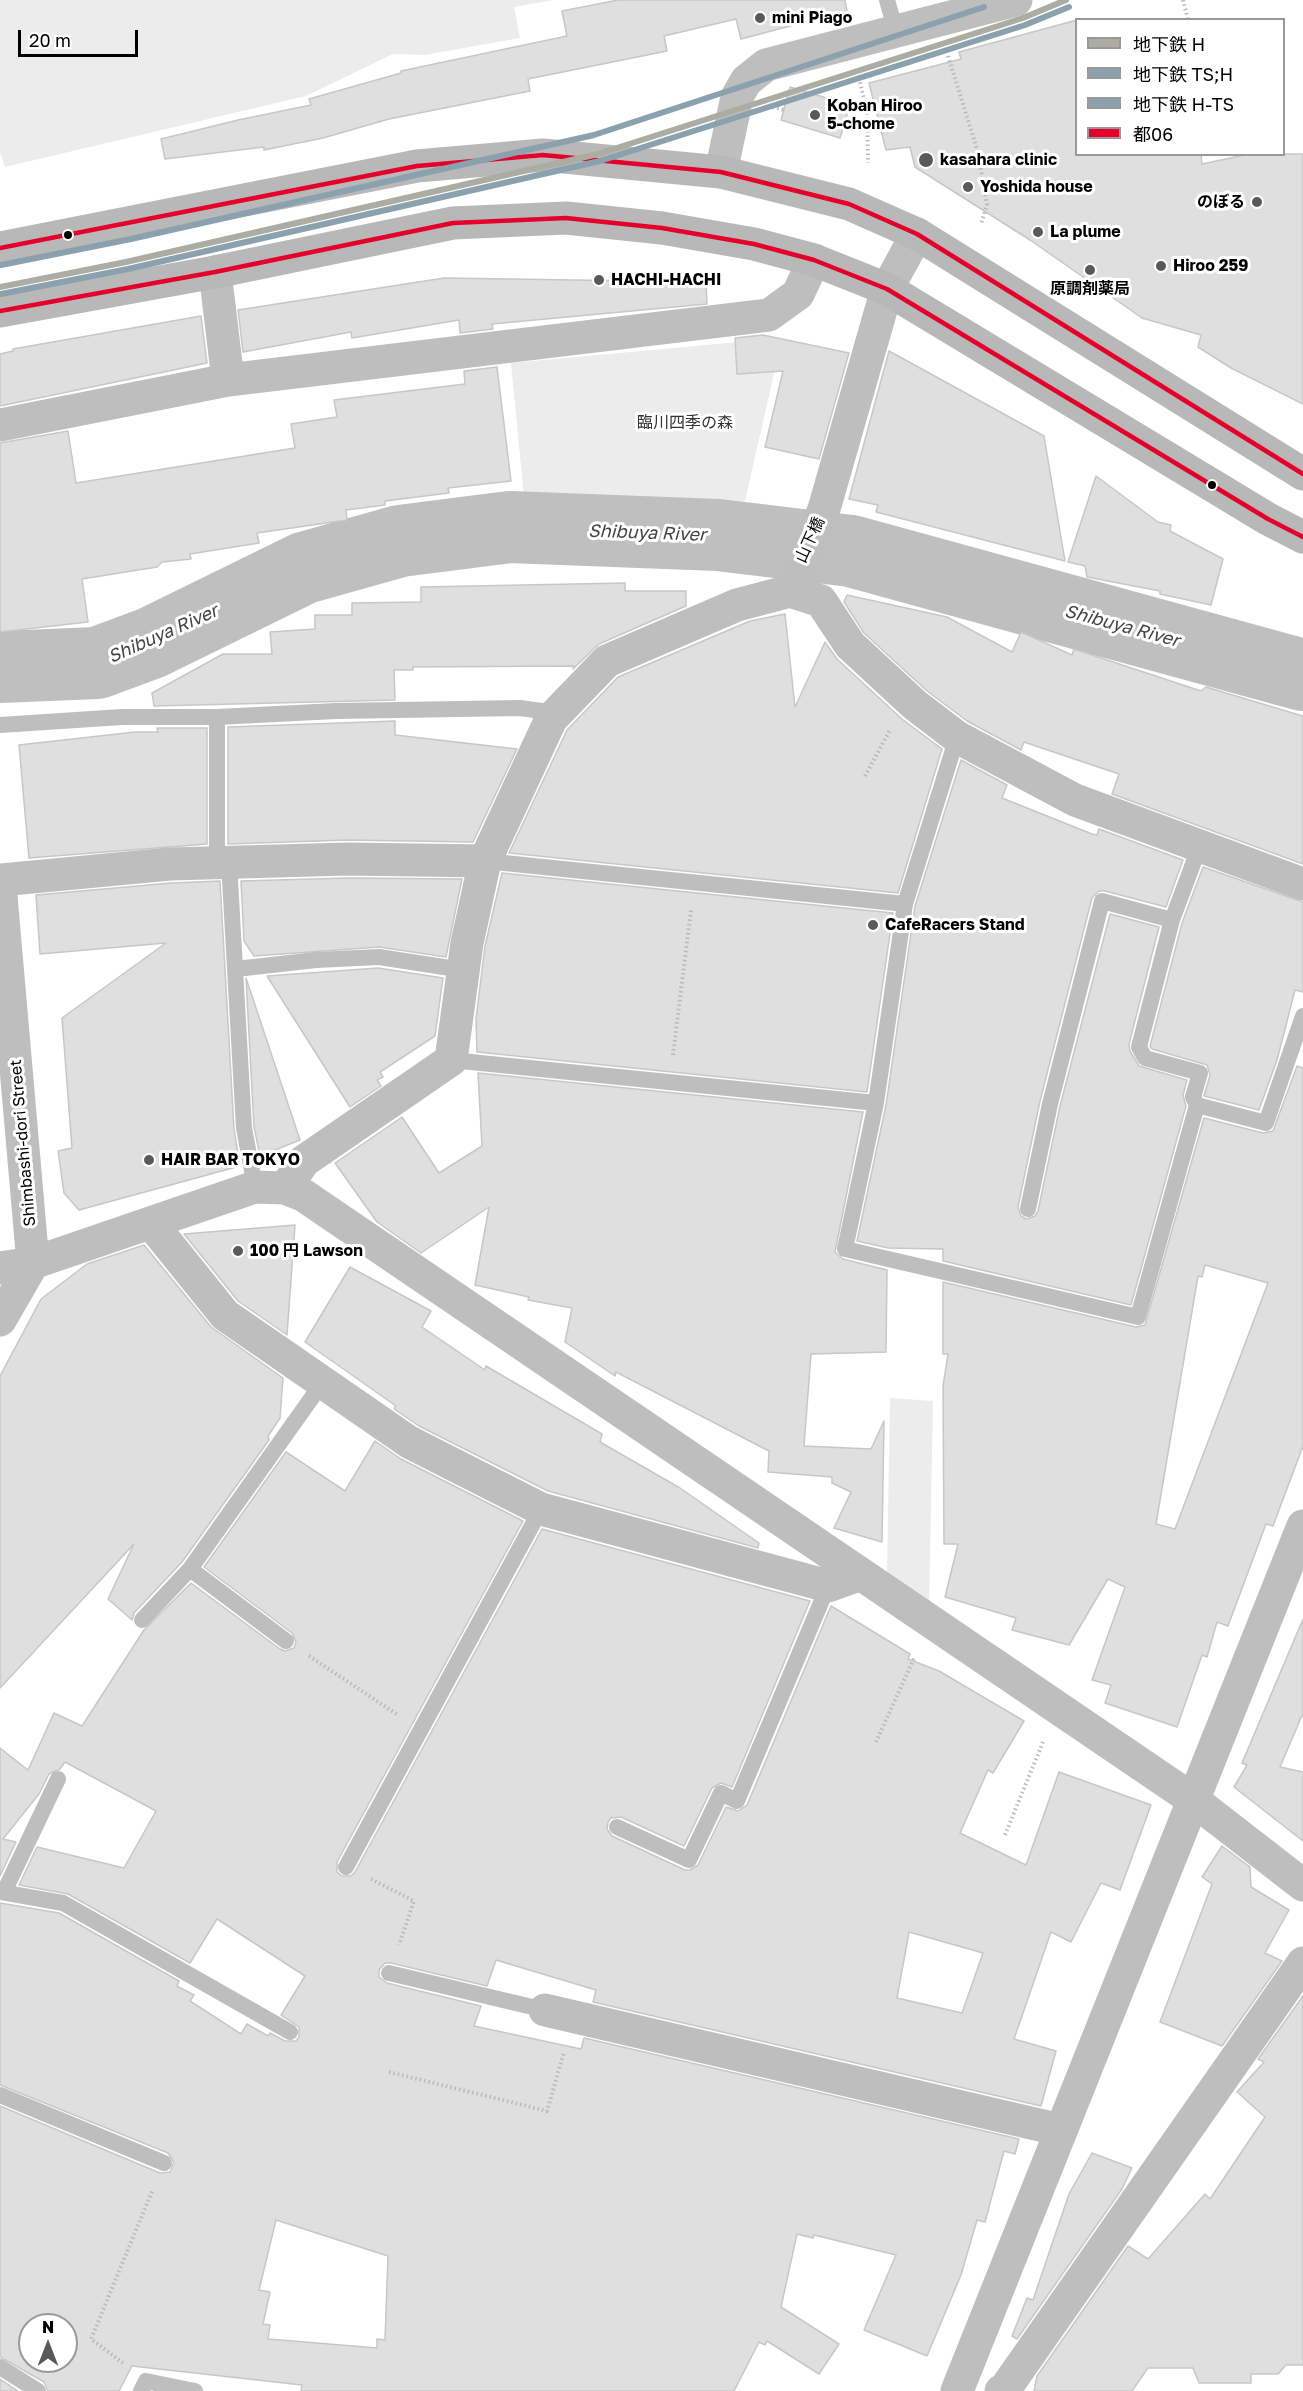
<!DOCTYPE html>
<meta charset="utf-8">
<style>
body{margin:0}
#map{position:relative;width:1303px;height:2391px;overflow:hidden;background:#fff;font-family:"Golos Text","Noto Sans JP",sans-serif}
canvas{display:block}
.legend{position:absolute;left:1075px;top:18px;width:210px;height:138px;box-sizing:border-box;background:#fff;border:2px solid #999;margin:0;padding:8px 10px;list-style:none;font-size:18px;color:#000}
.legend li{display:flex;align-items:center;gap:12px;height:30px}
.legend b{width:30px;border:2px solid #999}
.north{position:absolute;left:18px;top:2313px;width:60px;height:60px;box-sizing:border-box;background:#fff;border:2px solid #999;border-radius:50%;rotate:0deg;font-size:16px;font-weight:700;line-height:24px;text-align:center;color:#000}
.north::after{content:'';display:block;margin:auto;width:21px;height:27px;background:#595959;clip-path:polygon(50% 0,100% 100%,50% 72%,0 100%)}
.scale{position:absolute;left:18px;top:30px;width:120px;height:27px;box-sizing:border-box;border:3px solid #000;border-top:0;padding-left:8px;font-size:18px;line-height:21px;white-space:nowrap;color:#000;-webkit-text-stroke:4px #fff;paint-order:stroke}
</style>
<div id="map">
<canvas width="1303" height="2391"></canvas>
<ul class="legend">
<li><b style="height:8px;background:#acaca3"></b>地下鉄 H</li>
<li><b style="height:8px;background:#8ba2ae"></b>地下鉄 TS;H</li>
<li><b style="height:8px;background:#8ba2ae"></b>地下鉄 H-TS</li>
<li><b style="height:8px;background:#e4002b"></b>都06</li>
</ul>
<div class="north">N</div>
<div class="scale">20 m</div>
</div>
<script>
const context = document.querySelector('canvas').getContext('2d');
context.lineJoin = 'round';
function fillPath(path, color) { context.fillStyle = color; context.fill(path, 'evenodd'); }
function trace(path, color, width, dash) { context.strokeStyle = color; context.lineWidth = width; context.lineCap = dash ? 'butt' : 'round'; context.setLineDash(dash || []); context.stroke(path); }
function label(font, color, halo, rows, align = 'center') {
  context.font = font + ' "Golos Text","Noto Sans JP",sans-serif'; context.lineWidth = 6; context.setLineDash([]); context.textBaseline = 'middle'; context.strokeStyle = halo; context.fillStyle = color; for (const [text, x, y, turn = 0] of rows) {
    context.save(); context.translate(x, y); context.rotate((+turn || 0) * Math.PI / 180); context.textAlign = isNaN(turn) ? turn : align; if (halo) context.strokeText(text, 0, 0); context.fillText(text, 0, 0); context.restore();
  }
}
const green = new Path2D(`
 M0,0H553L514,7L520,38L425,55L393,54L306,96L5,167L0,152Z
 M782,338L745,501L524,497L511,363Z
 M890,1398L933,1401L929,1609L887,1577Z`);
const river = new Path2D(`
 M0,667L97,663L151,643L304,568L400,541L510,527L718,535L851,551L1303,675`);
const building = new Path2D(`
 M618,0H845L847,11L741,39L736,19L664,36L667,51L528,79L530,91L389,119L323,138L264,150V147L165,159L161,139L238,120L311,105L309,99L401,73V71L567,36L562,11Z
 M1077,20V154H1201L1202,164L1249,154H1303V404L1231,368L1198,347L1201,335L1142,318L1030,240L915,167L910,147L886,150L869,83L961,59L959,52Z
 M790,87L850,105L840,138L781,120Z
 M444,278L706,282L707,304L492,324L493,329L460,333L459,320L352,338L351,332L243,352L238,310Z
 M201,316L207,363L0,406V354L13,351V349Z
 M763,335L849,353L819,459L765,447L783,371L737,374L735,338Z
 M889,351L1044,436L1065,561L876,512L878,505L849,499Z
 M497,367L511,481L448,488L449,493L385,501V505L346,510L347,520L257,533L259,543L190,554L191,559L162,562L157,567L82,579L88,622L0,632V443L68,431L76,483L295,448L291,424L337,417L334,400L465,384L464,371Z
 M1096,476L1158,522L1171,525L1170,531L1223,559L1211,605L1160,594V591L1087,577L1085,566L1068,562Z
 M625,583V591H686V606L599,644L573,669L574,666L413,667V670H394L395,700L154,706L152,693L223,654H272L270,632L315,629V615H352V603L421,602V587Z
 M847,595L947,617L1012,652L1021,632L1072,655L1074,649L1201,691L1206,687L1303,716V864L1112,794L1119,774L1024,742L1021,750L967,721L927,691L864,633L844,602Z
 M785,614L795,707L825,642L837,659L902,719L942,749L898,893L509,853L567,730L618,677L750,621Z
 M395,721V735L517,749L473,842L347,840L228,844V727Z
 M157,728H207V844L29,858L19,745L135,732H158Z
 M961,760L1007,785L1002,798L1092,834L1097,835L1099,829L1183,860L1166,907L1105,891H1099L1092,898L1040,1101L1018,1207L1021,1216L1026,1219L1035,1216L1038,1211L1060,1106L1110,914L1159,927L1129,1044L1130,1051L1139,1066L1187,1080L1183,1095L1186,1106L1131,1305L943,1261V1249L888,1248L857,1241L886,1105L915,906Z
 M1203,867L1303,902V992L1295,990L1277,1060L1259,1110L1204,1096L1210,1075L1207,1065L1152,1049L1150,1046L1182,923Z
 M502,873L893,913L867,1092L477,1052L476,1019L485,946Z
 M348,878L462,879L446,957L379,947L254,956L244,941L241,881Z
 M220,881L234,1129L240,1166L79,1210L64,1193L58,1151L72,1148L62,1018L166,943L40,954L36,895L171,883Z
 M378,968L443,978L435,1036L380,1072L383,1077L377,1080L381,1086L350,1107L267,976Z
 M246,978L300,1140L260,1156L254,1127Z
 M1297,1066L1303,1068V1446L1273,1526L1266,1524L1228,1626L1217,1622L1207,1657L1202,1655L1177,1727L1105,1703L1111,1685L1092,1680L1125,1587L1108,1579L1069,1645L1012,1630L1016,1618L945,1597L958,1544H944L943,1386L948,1354H943V1282L1136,1327L1145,1325L1204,1118L1263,1133L1273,1131ZM1205,1265L1268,1283L1175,1529L1156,1524L1198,1276L1202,1277Z
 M478,1073L863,1112L835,1252L843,1259L887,1270L886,1352L811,1354L804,1446L871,1449L884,1421L882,1542L834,1528L851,1492L832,1483V1477L768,1472L769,1451L616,1372L615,1376L565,1342L572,1308L528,1300L529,1297L475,1285L489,1207L421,1253L377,1222L335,1163L402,1117L439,1173L482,1146Z
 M295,1225L287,1335L238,1301L184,1234Z
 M144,1245L211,1327L283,1378L280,1418L268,1436L269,1440L182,1562L134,1613L132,1620L108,1599L134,1544L0,1688V1376L41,1299L87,1264Z
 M350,1267L431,1311L422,1327L485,1370L486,1366L602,1434L600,1442L680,1488L759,1543L758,1548L548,1491L419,1426L394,1409L396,1406L305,1342Z
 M375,1441L401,1459L523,1521L337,1862V1872L342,1876H351L355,1872L542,1529L810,1601L732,1787L721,1783L712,1788L684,1846L621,1817L611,1818L608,1822L607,1829L612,1836L685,1870H690L698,1865L726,1807L738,1811L747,1805L831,1606L910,1654L908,1659L939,1671L1024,1721L993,1773L988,1770L960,1833L1026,1865L1059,1772L1151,1805L1120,1890L1101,1883L1071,1942L1051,1932L1014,2039L1056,2051L1041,2106L593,2002L596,1990L496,1960L487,1986L391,1963H385L379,1970V1977L387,1983L481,2006L474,2026L581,2049L584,2038L1019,2139L1015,2154L1004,2151L985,2222L977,2220L961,2275L927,2356L864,2330L896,2255L814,2235L813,2238L797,2234L781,2307L839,2344L819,2374L767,2341L765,2345L759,2342L734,2391H301L302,2385L132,2366L119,2391H48L44,2382L0,2357V2106L160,2173L170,2172L174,2162L168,2153L0,2085V1903L59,1913L179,1981L177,1986L194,1995L190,2001L241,2034L247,2024L268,2036L270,2033L285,2041H296L299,2037V2027L281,2015L305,1976L217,1919L190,1963L68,1894L19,1885L37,1847L124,1868L156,1811L65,1762L60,1769L49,1774L39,1794L3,1839L16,1842L0,1876V1748L28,1770L54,1713L82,1726L144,1630L191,1583L280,1649L285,1651L294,1648L296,1642L292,1633L204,1567L286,1452L345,1491ZM909,1932L983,1953L962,2013L897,1998ZM276,2220L388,2256L385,2340L377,2339V2348L268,2339L270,2325L263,2324L270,2292L259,2290ZM30,2325H66V2361H30Z
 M1303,1619V1713L1280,1767L1303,1772V1841L1234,1787L1247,1765L1242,1763Z
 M1222,1846L1250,1867L1251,1887L1289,1910L1265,1953L1282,1961L1222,2046L1160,2022L1212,1884L1202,1877Z
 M1303,1996V2365H1286L1278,2374H1251V2383H1199L1193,2368H1148L1132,2391H1034L1037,2376L1128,2246L1148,2259L1205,2194L1210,2199L1265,2117L1237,2092L1264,2062L1258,2059Z
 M1092,2153L1132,2168L1122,2189L1017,2339L1012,2336L1027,2298L1033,2300L1069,2194Z
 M0,2379L18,2391H0Z`);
const path = new Path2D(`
 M1183,0L1188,20
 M948,56L978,152L987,205L981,224
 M859,78L867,112L868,163
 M773,107L784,110
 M865,776L890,730
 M673,1055L691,910
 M309,1656L398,1715
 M876,1742L915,1656
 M1005,1835L1043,1742
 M371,1879L414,1901L399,1945
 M389,2072L547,2111L564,2052
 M123,2363L91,2339L153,2189`);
const service = new Path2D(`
 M887,0L896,32
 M0,725L122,717H217L336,711L520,708L556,713
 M485,861L905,904
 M217,862V717
 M229,862L244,1128L255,1187
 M236,969L316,960L379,957L463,970
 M451,1060L876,1103L905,904L957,737
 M876,1103L845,1249L1138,1317L1197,1105L1266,1123L1303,1016
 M1197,1105L1193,1097L1200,1073L1145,1058L1139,1047L1172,920L1199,848
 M1028,1209L1050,1104L1102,901L1172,920
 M190,1569L286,1641
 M142,1620L190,1569L323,1382
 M617,1827L689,1860L721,1793L737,1801L828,1586
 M346,1867L541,1509
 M0,1892L63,1903L290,2032
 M4,1892L58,1779
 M389,1973L545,2010
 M0,2095L164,2163
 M0,2367L38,2391
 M141,2391L146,2381L195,2391`);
const minor = new Path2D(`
 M721,172L737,97L746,81L766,65L1016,0
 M215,272L228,380
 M0,425L228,380L769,315L798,294L814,260
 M790,591L824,509L887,289L917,234
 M0,880L170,864L348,859L485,861
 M285,1188L304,1161L451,1060L467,943L485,861L551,719L607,661L737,605L790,591L821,601L850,645L915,705L957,737L1075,800L1303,884
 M151,1223L225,1315L409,1442L541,1509L828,1586L859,1575
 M1192,1799L1303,1885
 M545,2010L1061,2130
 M1001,2391L1005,2389L1303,1963`);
const tertiary = new Path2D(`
 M0,885L33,1263L0,1320
 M0,1268L33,1263L255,1187L285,1188L303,1195L1192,1799
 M957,2391L1303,1526`);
const secondary = new Path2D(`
 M0,248L417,166L543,155L721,172L849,204L917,234L1303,474
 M0,311L215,272L453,223L566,218L662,228L754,244L814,260L887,289L1268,519L1303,537`);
const bus1 = new Path2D(`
 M0,248L417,166L543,155L721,172L849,204L917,234L1303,474
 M0,311L215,272L453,223L566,218L662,228L754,244L814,260L887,289L1268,519L1303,537`);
const metro1 = new Path2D(`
 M0,287L126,262L598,154L1023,18L1066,0`);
const metro2 = new Path2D(`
 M1,294L128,269L600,161L1025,25L1069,7`);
const metro3 = new Path2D(`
 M1,265L131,239L594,135L984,7`);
const markers = [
 [760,18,6,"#595959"],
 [815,115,6,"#595959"],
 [926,160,8,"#595959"],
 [968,187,6,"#595959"],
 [1257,202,6,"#595959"],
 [1038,232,6,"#595959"],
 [68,235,5,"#000"],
 [1161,266,6,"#595959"],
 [1090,270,6,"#595959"],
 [599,280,6,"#595959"],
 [1212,485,5,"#000"],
 [873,925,6,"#595959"],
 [149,1160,6,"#595959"],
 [238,1251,6,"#595959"]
];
const poiNames = [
 ["mini Piago",772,18],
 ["Koban Hiroo",827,106],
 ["5-chome",827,124],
 ["kasahara clinic",940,160],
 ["Yoshida house",980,187],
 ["のぼる",1245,202,"right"],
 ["La plume",1050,232],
 ["Hiroo 259",1173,266],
 ["HACHI-HACHI",611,280],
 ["原調剤薬局",1090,289,"center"],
 ["CafeRacers Stand",885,925],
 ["HAIR BAR TOKYO",161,1160],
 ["100 円 Lawson",250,1251]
];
const parkNames = [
 ["臨川四季の森",685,423]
];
const streetNames = [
 ["山下橋",810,540,-66],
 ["Shimbashi-dori Street",23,1143,-95]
];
const waterNames = [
 ["Shibuya River",647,533,2],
 ["Shibuya River",1122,626,15],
 ["Shibuya River",163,634,-24]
];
fillPath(green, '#ececec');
trace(river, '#bfbfbf', 72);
fillPath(building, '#dfdfdf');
trace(building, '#c7c7c7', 1.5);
trace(path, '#b9b9b9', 4, [1.5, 3]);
trace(service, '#bebebe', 16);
trace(minor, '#bebebe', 33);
trace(tertiary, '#bebebe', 33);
trace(secondary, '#b8b8b8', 33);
trace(bus1, '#e4002b', 4.5);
trace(metro1, '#acaca3', 6);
trace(metro2, '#8ba2ae', 6);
trace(metro3, '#8ba2ae', 6);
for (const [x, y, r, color] of markers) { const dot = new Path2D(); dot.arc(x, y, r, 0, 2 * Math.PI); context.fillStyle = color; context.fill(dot); trace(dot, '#fff', 2); }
label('bold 16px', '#000', '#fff', poiNames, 'left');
label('16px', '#333', '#fff', parkNames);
label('16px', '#000', '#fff', streetNames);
label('italic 18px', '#444', '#fff', waterNames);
</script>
